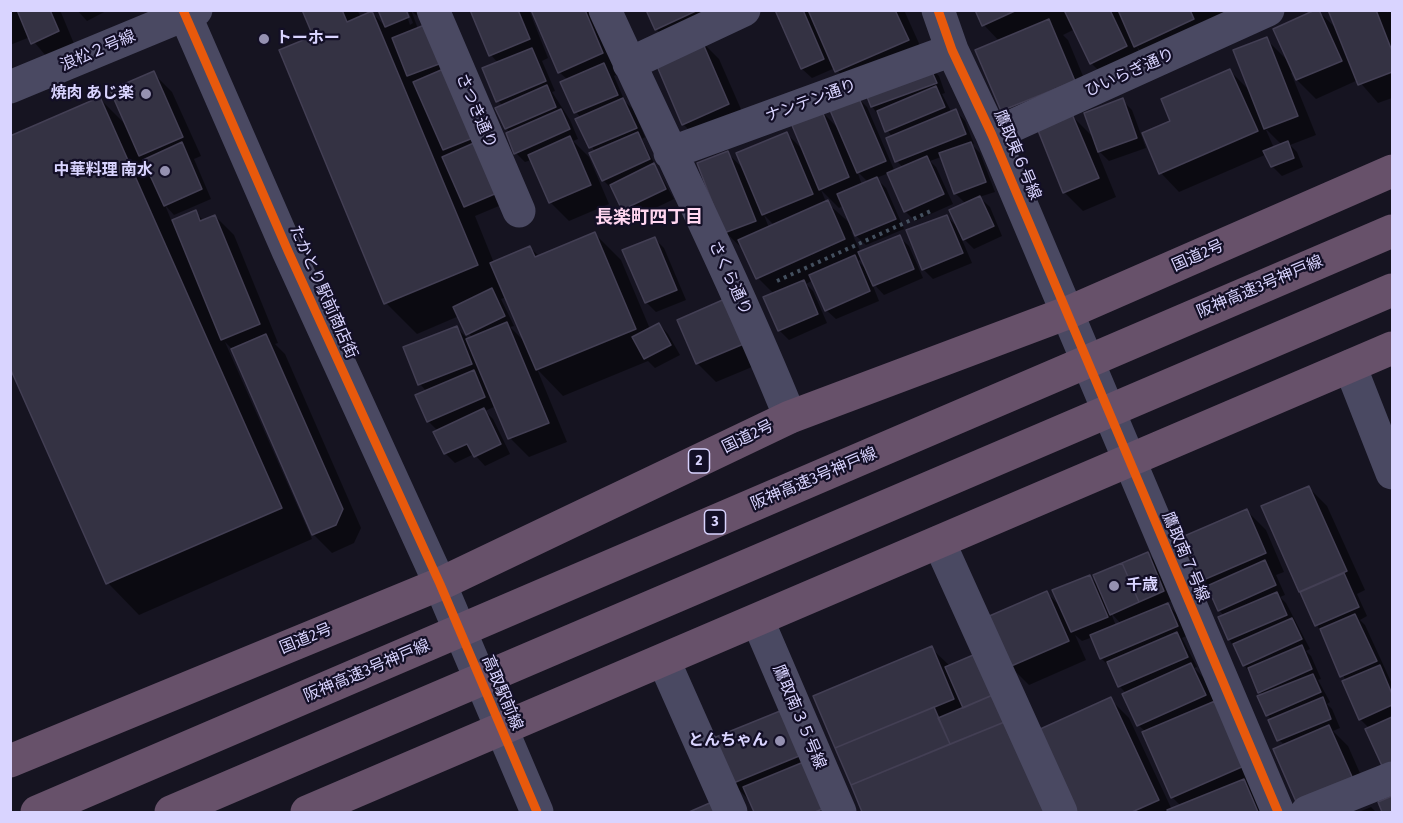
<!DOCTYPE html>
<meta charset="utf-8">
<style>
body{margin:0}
#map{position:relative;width:1403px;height:823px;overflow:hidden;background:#161421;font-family:"Fira Sans Condensed",sans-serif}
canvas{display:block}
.frame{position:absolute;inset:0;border:12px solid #d9d4ff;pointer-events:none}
</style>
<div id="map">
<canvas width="1403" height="823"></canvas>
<div class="frame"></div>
</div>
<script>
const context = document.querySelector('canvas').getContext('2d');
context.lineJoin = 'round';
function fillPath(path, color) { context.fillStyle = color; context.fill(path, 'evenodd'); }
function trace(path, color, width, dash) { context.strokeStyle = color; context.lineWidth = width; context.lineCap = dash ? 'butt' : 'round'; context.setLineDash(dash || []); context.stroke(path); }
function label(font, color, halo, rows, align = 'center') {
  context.font = font + ' "Fira Sans Condensed","Noto Sans JP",sans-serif'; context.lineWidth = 4.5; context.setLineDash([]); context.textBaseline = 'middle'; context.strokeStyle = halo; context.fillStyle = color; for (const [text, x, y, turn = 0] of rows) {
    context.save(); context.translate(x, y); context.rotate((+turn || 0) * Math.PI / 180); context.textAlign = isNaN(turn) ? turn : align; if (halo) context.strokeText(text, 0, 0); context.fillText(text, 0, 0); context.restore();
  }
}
const shadow = new Path2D(`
 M10,10H60L77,51L51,62L30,37L10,45Z
 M77,10H108L87,21Z
 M304,10H357L361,17L372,13L387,28L379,10H405L410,25L413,23L408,10H411L418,29L426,25L411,10H433L506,203L475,216L494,263L530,248L540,257L595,234L621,260L650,329L659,324L668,334L680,355L655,368L648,361L563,396L537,369L567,442L529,457L510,438L496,406L485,411L493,419L510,454L485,466L474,454L455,463L445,453L438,431L428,421L427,392L420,384L405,347L457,328L469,340L472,338L459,316L417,334L386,303L315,37ZM506,297L526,343L510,327L514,326L501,299Z
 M472,10H529L548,58L542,61L555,91L552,92L570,120L578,139L573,141L589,157L609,204L569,221L550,202L531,160L525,162L516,153L510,133L506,128L503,106L498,101V63L491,55Z
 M533,10H595L621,72L614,76L625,102L633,109L645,137L642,139L657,169L674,199L633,219L623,209L613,190L603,180L595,152L577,120L581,118L576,112L568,80L559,72Z
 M648,10H723L675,48L656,29Z
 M777,10H904L926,59L855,90L835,68L812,78L802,69Z
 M977,10H1232L1155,65L1137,47L1145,65L1110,82L1091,63L1075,29L1063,35L1068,40L1093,100L1021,129L1002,110L977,51L1000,42L984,25Z
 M1330,10H1386L1388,13L1387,10H1392V98L1378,103L1358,80L1316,99L1297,80L1294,72L1291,73L1316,135L1290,145L1297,152L1303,167L1282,176L1272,166L1267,154L1179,192L1161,173L1172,121L1230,71L1251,92L1266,39L1289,62L1318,11L1338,30ZM1266,130H1267L1282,145L1274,148Z
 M700,40L719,59L747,123L702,143L683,124Z
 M929,66L939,76L945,93L942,94L952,113L956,111L965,121L974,144L972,145L980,153L995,192L979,197L990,207L1002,236L974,249L960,235L972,263L933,279L923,269L947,216L959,229L966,204L955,193L941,157L930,161L936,167L953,204L915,221L905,211L889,173L876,178L886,188L904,229L866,245L851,231L861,253L899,237L909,246L923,278L884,295L871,281L879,301L836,319L826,310L813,280L806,284L813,291L827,323L789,340L779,330L774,294L758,278L745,251L726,233L727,153L745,170L787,134L804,151L822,112L841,131L858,98L867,107L895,172L903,168L897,161L888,139L892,137L872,106ZM857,171L868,182L862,185ZM821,190L839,208L843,206L852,225L826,202ZM764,215L774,225L769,228ZM863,258L867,270L858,261Z
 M153,73L172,92L201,156L194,159L211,199L174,215L165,205L172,222L195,212L204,221L215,216L234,235L278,343L275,344L285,354L361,528L354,543L332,553L313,534L233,350L225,342L312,539L139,615L108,583L10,364L100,99L128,127Z
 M1122,100L1132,110L1146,148L1109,161L1096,148L1116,197L1083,211L1064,192L1072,116L1095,139Z
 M654,238L664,248L686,300L656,312L646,302Z
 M726,299L764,362L716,382L697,363Z
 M1308,487L1327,506L1365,590L1357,594L1367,616L1360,620L1365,625L1392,684V776L1370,729L1360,719L1346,681L1300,592L1263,507Z
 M1247,511L1266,530L1284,572L1276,575L1285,595L1280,597L1286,603L1310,649L1306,651L1311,656L1321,679L1318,680L1330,702L1327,704L1332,709L1340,728L1333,731L1348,746L1371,798L1278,740L1272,720L1267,715L1263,696L1229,639L1224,616L1219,610L1209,587L1202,580Z
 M1147,553L1157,563L1173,600L1166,603L1177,614L1186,636L1182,638L1197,667L1194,668L1210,684L1264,809L1255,812H1078L1040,730L1110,699L1129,718L1172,810L1181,806L1172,797L1146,732L1138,725L1124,695L1127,694L1119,686L1112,669L1101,658L1093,637L1082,641L1075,635L1086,660L1029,685L1010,666L1047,593L1062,608L1089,576L1099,586ZM1111,613L1121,624L1116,626Z
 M931,648L950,666L978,655L1065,812H864L815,697Z
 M784,710L837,812H756L751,802L732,783Z
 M1371,807L1376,812H1359Z`);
const building = new Path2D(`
 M17,10H50L59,31L31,44Z
 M302,10H342L347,22L372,11L478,265L384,304L279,50L313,36Z
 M378,10H406L409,17L385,27Z
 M470,10H518L530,39L489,56Z
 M531,10H585L603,53L558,73Z
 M646,10H698L655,30Z
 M775,10H803L824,59L801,69Z
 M808,10H895L909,40L835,72Z
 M975,10H1017L982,26Z
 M1064,10H1110L1127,46L1090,64Z
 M1118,10H1190L1194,19L1134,47Z
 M1315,10H1319L1342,61L1296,80L1273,29Z
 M1328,10H1376L1392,51V72L1358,85Z
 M1049,19L1075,81L1001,111L975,50Z
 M432,22L447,61L407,76L392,38Z
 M1267,37L1298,116L1264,129L1233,50Z
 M701,39L729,104L682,125L654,59Z
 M532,48L546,81L496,102L482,68Z
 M604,63L618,95L574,113L560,82Z
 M929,65L937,83L871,107L864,89Z
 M448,67L478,136L443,150L413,82Z
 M1230,69L1258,131L1159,174L1142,133L1170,121L1161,99Z
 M154,71L183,137L139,156L110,90Z
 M547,85L556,107L505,129L495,108Z
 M936,86L945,107L885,132L877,111Z
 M858,96L886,161L857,173L829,108Z
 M100,97L282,508L106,584L10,368V136Z
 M623,98L637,128L589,148L575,119Z
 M1123,98L1137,138L1098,152L1084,113Z
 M561,109L570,129L514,154L506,133Z
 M956,109L966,134L895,162L886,138Z
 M822,111L849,177L819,190L791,123Z
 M1072,114L1099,178L1063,193L1037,128Z
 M638,132L650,159L602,181L589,153Z
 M787,132L813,194L762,215L736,153Z
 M570,136L591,185L549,203L528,155Z
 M1288,141L1294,158L1271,167L1263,151Z
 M182,142L202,189L164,206L143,160Z
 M476,142L497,193L464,207L442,157Z
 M971,142L986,182L954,194L939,153Z
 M728,151L756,221L724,233L697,163Z
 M927,156L944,194L904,212L887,173Z
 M654,163L666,189L622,210L610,185Z
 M877,177L896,219L855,236L837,194Z
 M980,196L994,226L963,240L949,210Z
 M828,200L845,239L756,279L738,240Z
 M196,210L200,221L215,215L260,324L221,340L172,220Z
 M947,215L963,253L922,270L906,230Z
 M595,232L636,329L536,370L490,263L530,246L535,257Z
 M900,235L914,269L873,286L858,252Z
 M655,237L677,290L645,303L622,250Z
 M855,255L870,291L825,311L809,275Z
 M804,280L818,314L778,331L763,297Z
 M492,288L505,316L466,335L453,307Z
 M727,298L746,343L696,364L677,320Z
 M507,322L549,423L508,439L466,339Z
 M659,323L671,345L644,359L632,337Z
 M457,326L472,364L418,385L403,347Z
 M266,334L343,509L336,525L312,535L231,349Z
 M474,370L485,397L427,422L415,395Z
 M484,408L501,444L474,457L467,444L444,454L433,432Z
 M1309,486L1347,571L1299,592L1261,506Z
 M1247,509L1266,553L1201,581L1182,537Z
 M1148,552L1164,591L1139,602L1122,563Z
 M1265,560L1276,585L1218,611L1207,586Z
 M1122,563L1139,602L1110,615L1093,575Z
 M1344,573L1359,607L1315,626L1300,592Z
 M1090,575L1108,617L1071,632L1052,590Z
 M1047,591L1069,641L1009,667L987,617Z
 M1277,592L1287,615L1228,640L1218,617Z
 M1168,603L1178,626L1100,659L1090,635Z
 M1355,614L1377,661L1340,677L1320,629Z
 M1292,618L1302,639L1243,666L1233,644Z
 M1177,632L1188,657L1118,687L1107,662Z
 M1302,645L1312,669L1258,693L1248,668Z
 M932,646L954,699L835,748L813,696Z
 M978,653L995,694L963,708L945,667Z
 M1191,663L1206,695L1137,726L1122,694Z
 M1380,665L1392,694V705L1359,720L1342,681Z
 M1313,674L1321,692L1266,716L1257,696Z
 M995,694L1007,721L950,744L938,718Z
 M1111,697L1159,800L1132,812H1077L1038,730Z
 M1323,697L1331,719L1277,741L1268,720Z
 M1215,701L1244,766L1171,798L1142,732Z
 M934,707L950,744L851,785L835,748Z
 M785,709L804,754L731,784L711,739Z
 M1392,717V764L1383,768L1365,729Z
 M1007,721L1048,812H862L851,785Z
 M1329,725L1353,779L1297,804L1273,749Z
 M806,761L825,808L815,812H754L743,787Z
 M1244,779L1258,812H1168L1167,810Z
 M1392,796V812H1382L1378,802Z
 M712,802L716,812H689Z`);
const path = new Path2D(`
 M777,281L933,210`);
const minor = new Path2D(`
 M183,10L288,251L440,584L537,812
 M433,10L519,211
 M605,10C667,146 734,279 790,417
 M938,10L952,50L992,135L1278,812
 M629,64L744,10
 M10,87L196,10
 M992,135L1268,10
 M670,153L952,50
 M1350,366L1392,473
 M939,542L1061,812
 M758,621L840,812
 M664,661L731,812
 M1307,812L1392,778`);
const highway = new Path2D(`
 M10,761L440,584L790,417L1067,313L1392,171
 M307,812L1392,348`);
const highwayBridge = new Path2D(`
 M37,812L1392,231
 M171,812L1392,290`);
const cycleway = new Path2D(`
 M183,10L288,251L440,584L537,812
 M938,10L952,50L992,135L1278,812`);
const markers = [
 [264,39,6,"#9591b1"],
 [146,94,6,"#9591b1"],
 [165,171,6,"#9591b1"],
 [1114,586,6,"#9591b1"],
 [780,741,6,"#9591b1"]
];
const shields = [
 [699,461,21],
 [715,522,21]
];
const shieldNames = [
 ["2",699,461],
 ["3",715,522]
];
const poiNames = [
 ["トーホー",276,39,"left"],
 ["焼肉 あじ楽",134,94],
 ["中華料理 南水",153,171],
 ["千歳",1126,586,"left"],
 ["とんちゃん",768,741]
];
const streetNames = [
 ["浪松２号線",98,51,-23],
 ["ひいらぎ通り",1130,73,-24],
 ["ナンテン通り",811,101,-20],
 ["さつき通り",476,111,67],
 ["鷹取東６号線",1017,155,67],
 ["国道2号",1198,256,-24],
 ["さくら通り",730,278,65],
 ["阪神高速3号神戸線",1260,287,-23],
 ["たかとり駅前商店街",323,292,66],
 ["国道2号",748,437,-26],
 ["阪神高速3号神戸線",814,479,-23],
 ["鷹取南７号線",1185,557,67],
 ["国道2号",306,639,-22],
 ["阪神高速3号神戸線",367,671,-23],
 ["高取駅前線",502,693,67],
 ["鷹取南３５号線",799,717,67]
];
const neighbourhoodNames = [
 ["長楽町四丁目",649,218]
];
fillPath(shadow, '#0007');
fillPath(building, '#343243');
trace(building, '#433f54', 1.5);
trace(path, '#44505f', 4, [3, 4.5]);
trace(minor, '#4a4962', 33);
trace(highway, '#67516a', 33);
trace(highwayBridge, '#67516a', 33);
trace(cycleway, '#e8590c', 9);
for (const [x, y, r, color] of markers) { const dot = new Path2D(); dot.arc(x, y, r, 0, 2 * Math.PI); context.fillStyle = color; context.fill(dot); trace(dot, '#130f26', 2); }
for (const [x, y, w] of shields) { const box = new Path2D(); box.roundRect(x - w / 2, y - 12, w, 24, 4.5); context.fillStyle = '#130f26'; context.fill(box); trace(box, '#d9d4ff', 1.5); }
label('bold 15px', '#d9d4ff', null, shieldNames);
label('bold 16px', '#d9d4ff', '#130f26', poiNames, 'right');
label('16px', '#d9d4ff', '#130f26', streetNames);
label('bold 18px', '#ffd6f0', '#130f26', neighbourhoodNames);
</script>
